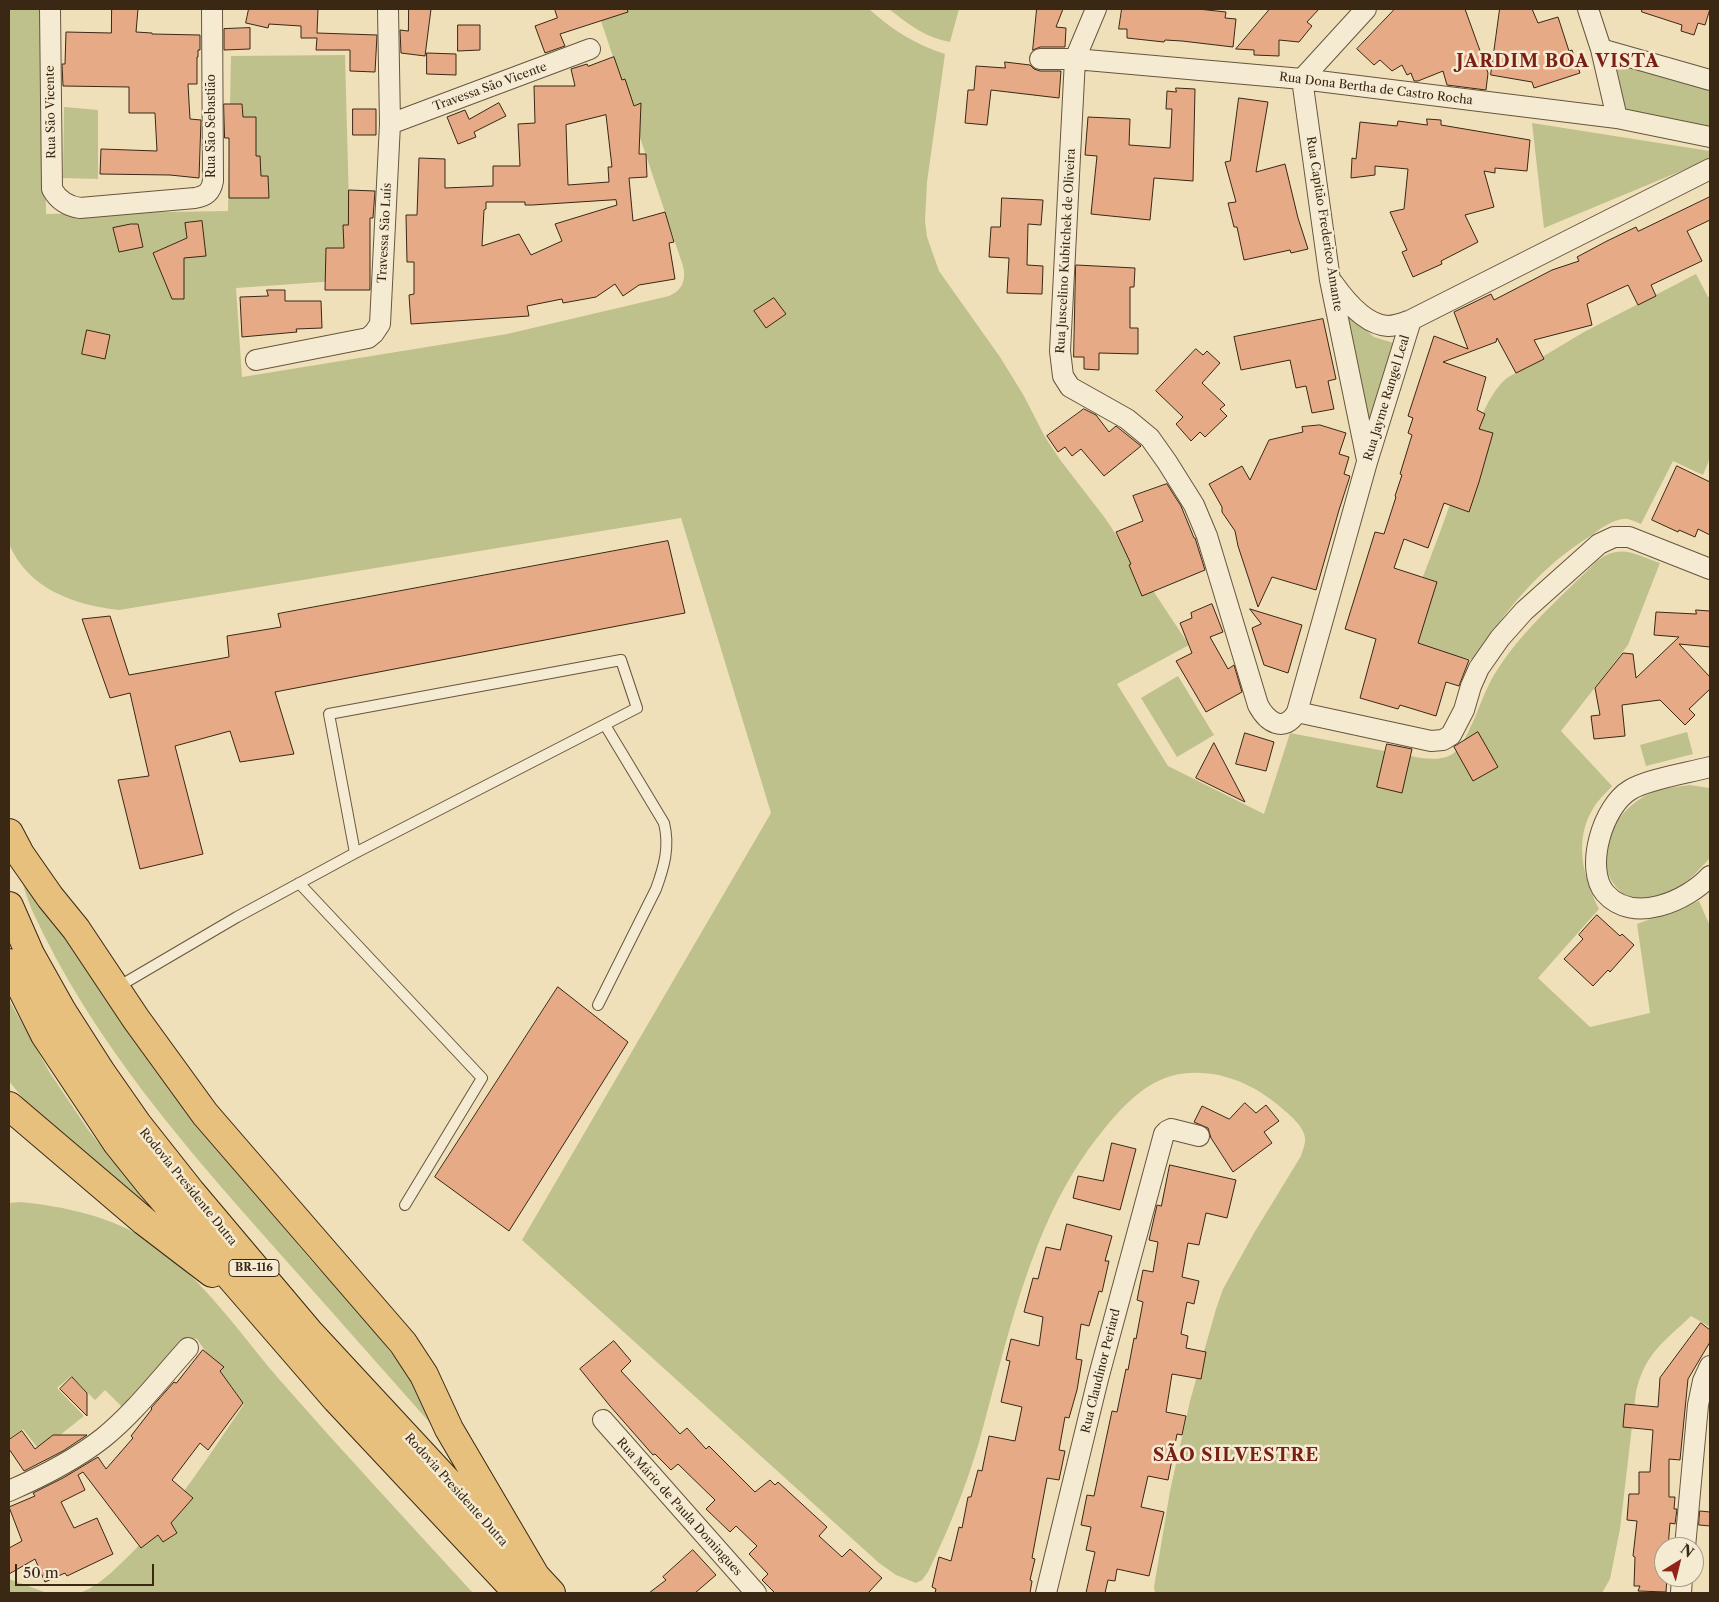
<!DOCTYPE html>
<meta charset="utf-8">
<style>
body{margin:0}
#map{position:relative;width:1719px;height:1602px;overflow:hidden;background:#efe0ba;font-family:"Libre Caslon Text",serif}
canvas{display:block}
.frame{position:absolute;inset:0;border:10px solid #3a2714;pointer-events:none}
.north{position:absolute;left:1654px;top:1537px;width:50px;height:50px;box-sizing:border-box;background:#f5ebd2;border:1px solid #aa9d86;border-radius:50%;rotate:36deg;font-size:14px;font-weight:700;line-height:20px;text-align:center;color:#3a2714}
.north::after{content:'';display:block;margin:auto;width:18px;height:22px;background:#8f2418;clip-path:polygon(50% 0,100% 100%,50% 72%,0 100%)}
.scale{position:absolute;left:15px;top:1564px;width:139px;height:22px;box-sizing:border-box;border:2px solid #3a2714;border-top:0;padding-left:6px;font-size:15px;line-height:18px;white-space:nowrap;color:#3a2714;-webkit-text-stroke:4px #f5ebd2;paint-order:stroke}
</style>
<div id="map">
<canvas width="1719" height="1602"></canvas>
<div class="frame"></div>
<div class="north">N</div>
<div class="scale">50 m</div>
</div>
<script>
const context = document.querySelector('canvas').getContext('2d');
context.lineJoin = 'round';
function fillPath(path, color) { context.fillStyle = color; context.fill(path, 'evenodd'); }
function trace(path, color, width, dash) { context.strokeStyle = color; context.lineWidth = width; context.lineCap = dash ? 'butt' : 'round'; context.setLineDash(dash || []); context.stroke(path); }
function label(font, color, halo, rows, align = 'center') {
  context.font = font + ' "Libre Caslon Text",serif'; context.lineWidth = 5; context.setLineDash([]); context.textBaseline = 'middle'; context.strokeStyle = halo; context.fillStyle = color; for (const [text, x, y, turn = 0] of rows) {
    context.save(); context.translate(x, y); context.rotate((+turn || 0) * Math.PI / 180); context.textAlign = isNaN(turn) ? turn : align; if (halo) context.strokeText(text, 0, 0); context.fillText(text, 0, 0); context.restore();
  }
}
const green = new Path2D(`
 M9,9H44L46,214L228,211L231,56L345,55L351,280L236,288L242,377L507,334L669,296C683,290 686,280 683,266L597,9H869C891,29 916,45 945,54L927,182L925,221L927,237L939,271L1000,357L1024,396L1045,437L1061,461L1105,518L1189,645L1117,684L1168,766L1264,814L1290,733L1421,758C1432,759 1445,760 1454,753C1471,737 1481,696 1494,675C1521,631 1560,598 1596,562C1620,543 1634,554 1660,563L1628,645L1561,731L1612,786C1606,793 1598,800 1594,807C1573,840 1583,877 1599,909L1538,978L1590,1027L1650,1013L1637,924L1699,901L1710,926V1327L1691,1316C1664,1342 1645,1353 1636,1392L1620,1529L1610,1579L1602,1593H1155L1154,1587L1170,1491L1190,1401L1216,1309L1223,1289L1254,1233L1301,1156C1303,1149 1307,1141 1304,1134C1301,1125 1292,1117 1285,1111C1255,1083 1212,1065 1171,1076C1136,1086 1109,1122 1088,1150C1032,1229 1010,1328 985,1420C972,1472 952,1523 928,1572L922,1580L916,1583L896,1575L879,1563L522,1240L771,813L681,518L119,610C74,605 28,589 9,544Z
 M889,9H959L950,42C926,38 908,24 889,9Z
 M1601,50L1710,82V136L1617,118Z
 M64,107L98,110V179L63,178Z
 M1532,123L1710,151V159L1544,228Z
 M1696,274L1708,297L1710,296V458L1703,475L1673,461L1641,524C1636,522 1628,518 1623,519C1612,520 1600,529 1592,535C1540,567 1506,609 1474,660L1396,642C1416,595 1435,547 1452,499C1464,467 1481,398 1507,378L1584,332Z
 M1345,313L1374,337L1397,344L1366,437Z
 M1178,676L1214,735L1177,757L1141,698Z
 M1687,732L1693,754L1646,766L1640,745Z
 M1689,785L1710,788V858C1697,872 1684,887 1666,894C1636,908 1610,894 1605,861C1601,835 1626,804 1649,794C1661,788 1676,787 1689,785Z
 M16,861L154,1069L204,1132L308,1257L361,1314L404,1369L448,1443C395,1384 343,1324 290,1265C192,1155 92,1043 31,908C25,893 21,877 16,861Z
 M9,1000L50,1073L89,1131L161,1221L29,1106L9,1081Z
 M19,1202C64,1206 114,1217 152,1243C202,1278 239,1332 278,1378C342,1451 408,1522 473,1593H79C92,1589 104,1579 114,1570C166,1523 205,1462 244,1404L196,1338L124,1409L105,1390L95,1400L71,1376L57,1388L84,1416L40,1451L23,1429L9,1439V1203Z
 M9,1579L47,1593H9Z`);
const building = new Path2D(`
 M112,9H138L136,32L152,33V34L200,35V50H198V57H197V84H188L190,119L201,120L199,178L170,175L100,174L101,149L157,151L155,113H129V87L63,86L62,64H65L66,32L111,33Z
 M249,9H318L317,33L377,35L375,72L350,71V50H316L317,38H301V26L269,24L268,28L246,23Z
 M409,9H431L425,56L401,53L400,30L408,31Z
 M555,9H627L628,12L560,34L565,46L545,53L535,26L557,18Z
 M1037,9H1063L1056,27L1066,28L1065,47H1040L1033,50Z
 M1122,9H1198L1226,12L1225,18L1236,19L1233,47L1182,41L1165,40L1164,42L1127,38V29H1119Z
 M1270,9H1319L1307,22L1312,26L1299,42L1279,40V56L1254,55V50L1236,49Z
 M1395,9H1465L1488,73L1486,90L1447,85L1443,71L1418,81H1414L1411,73L1407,75L1402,65L1392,71L1380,60L1374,65L1357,49Z
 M1500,9H1532L1538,23L1558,17L1569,51L1572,50L1580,73L1534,88L1532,82L1491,75Z
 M1642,9H1710L1705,25L1698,23L1694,35L1681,31L1682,25L1642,12Z
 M458,25H480V50L458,51Z
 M250,28V49L224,50V29Z
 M427,53L456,54V75L427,74Z
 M614,57L622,80L625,79L634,106L641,103L639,154H646L647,177L629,178L633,221L665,212L674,242L669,243L675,279L639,285L623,296L615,284L596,297L563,303L562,299L527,306L529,316L411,324L409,295L414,294V262H407L406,215H417L419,158L445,159V188L493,186V166H520L518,124L535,123L534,86H575L571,69L587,64L588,66ZM606,115L612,167H608L609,182L568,185L566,125ZM616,200L617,205L555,224L562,241L531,255L519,234L482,246L484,210L486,209V202H525V205H532Z
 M1005,62L1030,65L1034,69L1040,71H1061L1059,98L991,90L987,125L965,123L968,90H974L976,66L1005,68Z
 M1176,88L1195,89L1193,181L1154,178L1150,220L1091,214L1097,156L1085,155L1088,117L1130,119L1129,145L1170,148L1172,109H1166L1167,91L1176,92Z
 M1239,98L1268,102L1256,172L1285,164L1298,218L1308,249L1291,253L1290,250L1244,260L1237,227H1234L1228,203L1236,202L1225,162L1230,161Z
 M499,103L506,116L474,132L476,137L458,144L447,117L465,110L469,119Z
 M224,104H242L243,117H256V156H260L261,176H268L269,198H229V138H225Z
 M353,109H376V135H353Z
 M1427,119L1441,120V125L1530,140L1527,171L1495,168V173L1484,171L1494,207L1465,215L1478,242L1441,261L1442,264L1413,277L1402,252L1407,250L1390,212L1404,209L1408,169L1375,166V175L1351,178L1352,158L1356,159L1360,122L1397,126L1398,121L1427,125Z
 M349,190L375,191L373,218H370V290H325L326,248H344L343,225H348Z
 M1710,197V220L1687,231L1702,261L1651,285L1656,296L1638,305L1628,285L1587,304L1592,325L1534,340L1544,359L1516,373L1497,338L1496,342L1443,362L1486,377L1477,410L1485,414L1479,429L1493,433L1479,482L1469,512L1444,503L1428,548L1404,539L1394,568L1437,582L1418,643L1469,660L1459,686L1446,682L1436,716L1400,705L1398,709L1360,698L1376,639L1345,629L1375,532L1384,534L1396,497L1395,496L1402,475L1400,474L1412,435L1408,433L1413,418L1408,416L1434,336L1468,349L1454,312L1491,294L1494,300L1552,270L1579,261L1577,257L1607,241L1636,227L1638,231Z
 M1002,198L1043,200L1041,225L1028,224L1027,265L1043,266L1042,294L1007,293L1009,258L989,257L991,227H1000Z
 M202,221L206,256L184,258V299H172L153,253L187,238L185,223Z
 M131,224H138L143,247L119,252L113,228Z
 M1076,265L1135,268L1134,287H1130V328H1138V354L1099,353V370L1084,369V357H1074Z
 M267,290H285V301H321L322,328L296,329L297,332L242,337L240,297L268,296Z
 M774,298L786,314L766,328L754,311Z
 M1323,319L1336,379L1328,381L1334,409L1312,413L1306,386L1296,388L1290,360L1241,370L1234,337Z
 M87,330L110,335L105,359L82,354Z
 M1196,349L1203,355L1207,351L1220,363L1202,383L1225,405L1220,409L1227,416L1205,437L1200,432L1191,441L1176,424L1183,417L1156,391Z
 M1084,409L1096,415L1109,432L1116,426L1141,446L1104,476L1081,449L1072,456L1065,447L1058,452L1047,436Z
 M1320,425L1346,433L1339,454L1349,457L1344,474L1350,476L1339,510L1316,590L1272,577L1258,607L1238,546L1235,531L1222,512V507L1209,484L1242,466L1250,480L1269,440L1303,432L1302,427Z
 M1677,466L1710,482V535L1698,529L1695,537L1679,530L1678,532L1652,520Z
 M1167,484L1181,506L1194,538H1195L1205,570L1142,596L1129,565L1131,564L1116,532L1143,521L1133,496Z
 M668,541L685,613L275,692L294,754L240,762L230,731L175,746L203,854L140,869L118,780L149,776L130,693L110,698L82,619L110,616L129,675L229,657L227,636L281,627L278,614Z
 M1212,604L1223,632L1210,637L1228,669L1234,665L1242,692L1206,712L1176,661L1192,653L1180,623L1192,618L1191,613Z
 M1250,609L1302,625L1288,673L1264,665L1252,628L1261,624Z
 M1696,610L1710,611V647L1679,644L1710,677V689L1689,709L1695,715L1685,725L1660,700L1622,705L1625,736L1594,739L1591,716L1600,715L1595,688L1623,653L1633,654L1636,678L1679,637L1654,635L1656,612L1696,614Z
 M1478,732L1498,767L1473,781L1454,747Z
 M1245,733L1274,742L1266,771L1236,764Z
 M1214,743L1245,802L1196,778Z
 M1387,744L1412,749L1402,793L1377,787Z
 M1597,915L1620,936L1622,934L1634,945L1610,972L1608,970L1593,986L1564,959L1583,939L1579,935Z
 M558,987L628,1042L509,1231L435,1177Z
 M1245,1103L1256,1113L1266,1105L1279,1121L1264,1132L1272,1143L1233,1172L1211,1138L1208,1128L1194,1122L1202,1106L1229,1119Z
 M1112,1143L1136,1149L1120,1210L1073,1198L1078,1176L1103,1181Z
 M1170,1165L1236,1180L1227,1218L1206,1213L1199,1245L1188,1243L1182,1277L1199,1281L1194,1304L1187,1302L1181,1334L1188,1336L1186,1348L1206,1352L1201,1379L1172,1374L1166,1412L1186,1416L1182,1435L1177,1434L1168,1480L1148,1476L1141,1507L1164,1512L1149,1576L1117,1569L1115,1581L1108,1580L1105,1593H1086L1095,1552L1086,1550L1091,1527L1081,1525L1087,1495L1094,1496L1112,1411L1117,1412L1126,1369L1128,1370L1134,1338L1136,1339L1143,1302L1137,1300L1143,1270L1153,1272L1158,1242L1149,1240L1157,1205L1161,1206Z
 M1067,1224L1112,1236L1105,1261H1109L1102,1292L1099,1291L1089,1326L1081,1324L1076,1359L1082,1360L1077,1390L1069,1418L1065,1417L1059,1450L1065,1451L1059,1480L1047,1478L1032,1558L1035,1559L1030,1580L1032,1581L1030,1593H935L936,1589L932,1587L939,1557L951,1561L959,1527L962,1528L968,1497H971L978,1470L982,1471L989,1436L1015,1441L1022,1407L1001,1402L1010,1361L1006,1360L1011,1339L1039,1346L1043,1317L1024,1312L1033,1278L1038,1279L1046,1247L1060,1250Z
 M1701,1323L1710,1330V1342L1688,1379L1680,1460L1669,1459V1497H1675L1674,1509H1677L1675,1524L1670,1523L1668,1547H1664V1577H1667L1666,1592L1638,1591L1640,1586H1634L1635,1557L1633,1556L1637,1521L1627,1520L1629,1494H1639V1472H1650L1653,1430L1623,1427L1625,1404L1658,1407L1660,1378Z
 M614,1341L631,1361L621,1371L680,1434L687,1428L706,1449L709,1446L755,1492L770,1480L775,1485L778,1482L827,1527L819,1536L842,1557L850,1549L882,1578L868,1593H775L762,1580L768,1574L749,1554L757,1546L736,1526L730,1532L706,1509L715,1500L678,1464L671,1470L655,1454L653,1455L610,1406L580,1369Z
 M203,1350L224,1367L220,1371L243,1403L208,1450L200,1443L172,1480L193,1498L171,1523L177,1533L163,1542L158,1535L141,1548L83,1472L78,1475L85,1490L61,1502L74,1528L97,1518L113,1554L67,1576L65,1573L45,1582L35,1559L9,1574V1548L22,1541L9,1507L35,1496L33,1493L63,1478L98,1457L106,1469L133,1438L131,1436L152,1409L151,1408L174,1382L176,1383Z
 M72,1377L87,1393V1416L60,1389Z
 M22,1431L35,1449L53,1435H87L63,1451L24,1471L9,1449V1440Z
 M1700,1511L1710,1512V1526L1699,1525Z
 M693,1550L716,1575L695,1593H649L666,1580L663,1577Z`);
const service = new Path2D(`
 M299,883L482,1078L405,1205
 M116,988L237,917L355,853L637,708L621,660L329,714L355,853
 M598,1005L656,889C664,867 670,847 664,823L605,725`);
const minor = new Path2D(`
 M50,9L52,189C58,200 67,206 80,208L195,198C206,196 211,192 213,181L212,9
 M1096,9L1075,59L1060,351L1063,376L1070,387L1127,419L1150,438L1167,462L1194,505L1207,536L1258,705C1267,722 1284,734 1297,712L1367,462L1411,320L1710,169
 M1366,9L1302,79L1330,280L1367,460
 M1588,9L1601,49L1617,118
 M1601,49L1710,80
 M1040,59H1075L1302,79L1617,118L1710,137
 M390,124L590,49
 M1333,283C1345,300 1366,325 1388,326C1396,326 1403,323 1411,320
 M256,360L368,338L374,333L380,324L390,124L388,9
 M1297,712L1431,741L1443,740L1451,735L1464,710L1471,686L1479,668L1500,638L1524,611L1599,544L1614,537H1629L1710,569
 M1710,767C1688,773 1648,779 1630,790C1603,806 1584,868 1605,893C1633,925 1687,901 1710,876
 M603,1420L756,1593
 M9,1491C41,1477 75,1460 103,1438C134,1413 161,1378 188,1348
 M1685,1547L1698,1405L1703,1381L1710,1366
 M1046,1593L1098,1379L1164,1134L1167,1131L1171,1129L1199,1136
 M1681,1593L1682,1577`);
const motorway = new Path2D(`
 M9,833L20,854L50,897L76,929L136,1019L205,1114L403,1343L424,1375L449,1429L536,1577
 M9,906L30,954L62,1011L101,1072L138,1125L191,1192L309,1332L551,1593
 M9,963L45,1035L117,1143L149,1183L336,1399L518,1593
 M9,1106L144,1221L212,1273`);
const shields = [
 [254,1268,50]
];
const shieldNames = [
 ["BR-116",254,1268]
];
const streetNames = [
 ["Travessa São Vicente",490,87,-20],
 ["Rua Dona Bertha de Castro Rocha",1376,89,7],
 ["Rua São Vicente",51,112,-91],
 ["Rua São Sebastião",212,126,-90],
 ["Rua Capitão Frederico Amante",1324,224,81],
 ["Travessa São Luís",385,233,-87],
 ["Rua Juscelino Kubitchek de Oliveira",1066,251,-87],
 ["Rua Jayme Rangel Leal",1387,398,-73],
 ["Rodovia Presidente Dutra",188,1187,51],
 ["Rua Claudinor Periard",1101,1371,-76],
 ["Rodovia Presidente Dutra",456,1490,48],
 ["Rua Mário de Paula Domingues",679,1507,48]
];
const districtNames = [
 ["JARDIM BOA VISTA",1558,62],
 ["SÃO SILVESTRE",1236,1456]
];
fillPath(green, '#bfc18c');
fillPath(building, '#e6aa86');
trace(building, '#3a2714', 1);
trace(service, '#67553e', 12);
trace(minor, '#67553e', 22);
trace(motorway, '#3a2714', 30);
trace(service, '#f5ebd2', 10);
trace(minor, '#f5ebd2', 20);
trace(motorway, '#e8c07d', 28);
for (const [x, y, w] of shields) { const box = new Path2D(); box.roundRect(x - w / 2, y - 8.5, w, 17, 4); context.fillStyle = '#f5ebd2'; context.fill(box); trace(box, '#3a2714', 1); }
label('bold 11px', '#3a2714', null, shieldNames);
label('12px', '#3a2714', '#f5ebd2', streetNames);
context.letterSpacing = '1px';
label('bold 18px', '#7a1f14', '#f5ebd2', districtNames);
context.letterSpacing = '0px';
</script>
